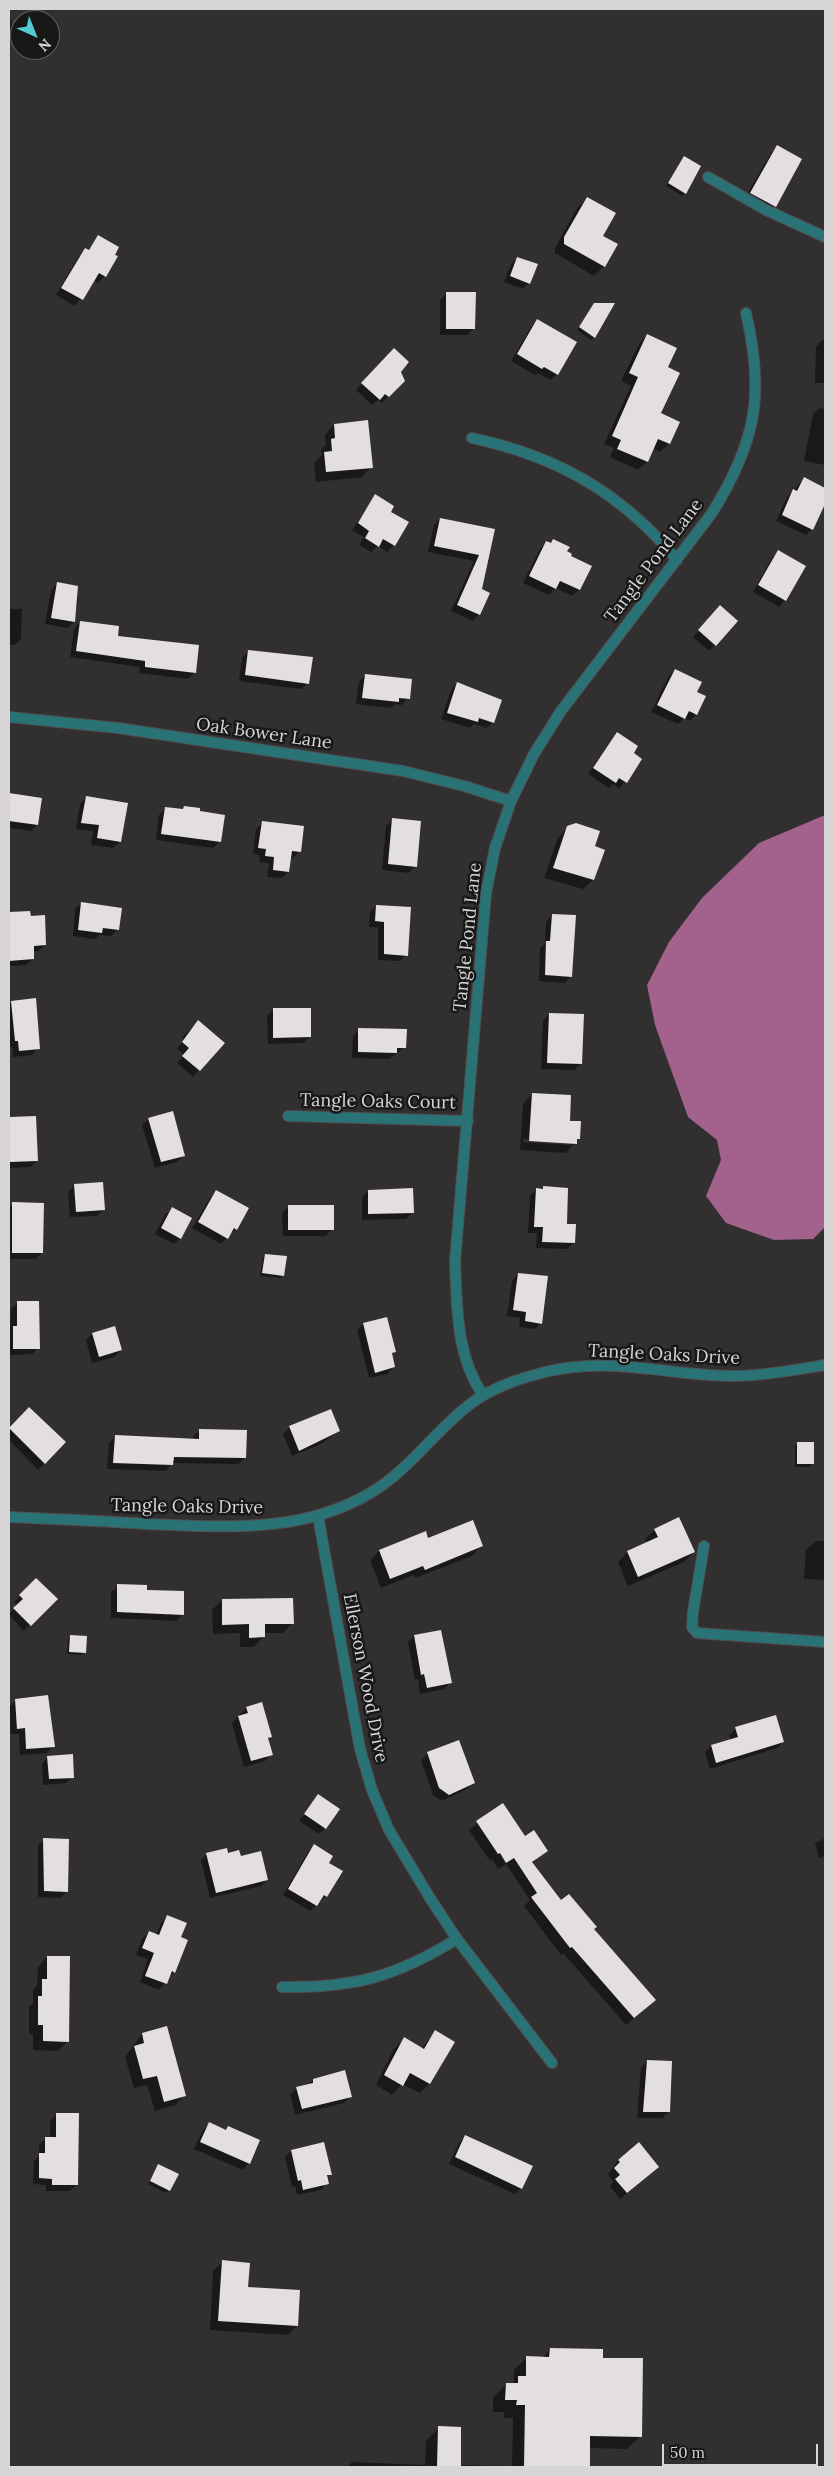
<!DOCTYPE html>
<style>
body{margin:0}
#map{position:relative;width:834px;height:2476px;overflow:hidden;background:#322f31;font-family:Lora,serif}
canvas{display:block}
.frame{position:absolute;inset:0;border:10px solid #d7d5d6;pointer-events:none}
.north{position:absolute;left:10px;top:10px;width:50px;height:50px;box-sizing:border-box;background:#191818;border:1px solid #656464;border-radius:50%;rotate:136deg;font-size:14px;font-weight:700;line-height:20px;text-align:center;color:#d7d5d6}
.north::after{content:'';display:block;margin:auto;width:18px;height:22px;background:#52ccd0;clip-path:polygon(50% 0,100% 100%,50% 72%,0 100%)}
.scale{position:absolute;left:662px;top:2444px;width:156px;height:22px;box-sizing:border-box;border:2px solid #d7d5d6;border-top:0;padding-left:6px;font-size:15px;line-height:18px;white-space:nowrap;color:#d7d5d6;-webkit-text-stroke:4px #191818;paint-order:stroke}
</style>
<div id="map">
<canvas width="834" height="2476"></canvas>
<div class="frame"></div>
<div class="north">N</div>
<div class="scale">50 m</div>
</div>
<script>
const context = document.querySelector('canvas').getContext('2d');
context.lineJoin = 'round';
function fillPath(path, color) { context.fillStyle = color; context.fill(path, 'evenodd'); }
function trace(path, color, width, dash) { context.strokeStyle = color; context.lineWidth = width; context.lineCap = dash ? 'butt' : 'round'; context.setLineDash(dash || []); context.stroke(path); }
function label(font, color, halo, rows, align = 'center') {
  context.font = font + ' Lora,serif'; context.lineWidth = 5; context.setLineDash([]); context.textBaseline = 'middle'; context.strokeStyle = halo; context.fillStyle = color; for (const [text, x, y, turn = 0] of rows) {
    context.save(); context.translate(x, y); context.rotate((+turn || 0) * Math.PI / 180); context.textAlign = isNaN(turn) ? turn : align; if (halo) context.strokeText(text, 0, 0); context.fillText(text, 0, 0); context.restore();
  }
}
const water = new Path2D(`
 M825,815V1227L813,1239L774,1240L726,1223L706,1196L721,1160L717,1140L688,1117L655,1025L647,985L669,942L702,898L759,843Z`);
const shadow = new Path2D(`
 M9,13L14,30L9,35Z
 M778,146L775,206L769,213L744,199L771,153Z
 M684,158L685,193L682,196L666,186Z
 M587,198L601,237L604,266L594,276L555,253V248L577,208Z
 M99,236L105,276L98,283L94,280L75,306L56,295L79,256L85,249L88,251Z
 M517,258L529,283L523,289L504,282L511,264Z
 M447,293L474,328L467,335H440V300Z
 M592,308L594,337L591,340L577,330Z
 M537,320L557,374L551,380L537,373L535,375L511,361L531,327Z
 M647,335L666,368L659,414L678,422L669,444L660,452L653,448L647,462L638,470L610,457L614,448L604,444L631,386L621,381L639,344Z
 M822,340H825V383H815L816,347Z
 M394,350L403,380L382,403L378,400L372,405L356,390Z
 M820,408L825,409V465L804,461L813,414Z
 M334,425L371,467L362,477L316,482L314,463L322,455L321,450L326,445L325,435Z
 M804,479L825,489V501L812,529L806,535L776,521L787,497Z
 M376,496L389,512L394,545L387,552L378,546L371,552L359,545L364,537L352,530Z
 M440,519L494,530L481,590L479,614L473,621L451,611L474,561L428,552L434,525Z
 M553,540L569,557L590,567L579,590L572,596L555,588L549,595L523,583L540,549L546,542L550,544Z
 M779,552L805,567L785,600L779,607L753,592L772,558Z
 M57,584L78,599L74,622L68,628L45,624L51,590Z
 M9,609H22L21,639L15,645H9Z
 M714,613L715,645L709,651L693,637Z
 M80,622L195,672L188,679L139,673L140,667L70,657L74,629Z
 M249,651L311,658L308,683L301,689L239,681L242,658Z
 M675,670L695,693L696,714L690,721L684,718L678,724L651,712L668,677Z
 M365,675L408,698L402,705L395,704L391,708L356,704L359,682Z
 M457,683L493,722L487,728L474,724L470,728L441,719L451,690Z
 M617,734L632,754L640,759L619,789L613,784L609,788L588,774Z
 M10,794L37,825L31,831L9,828Z
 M86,798L120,842L113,848L91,845L93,831L76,829L80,804Z
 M166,808L199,810L198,812L220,841L213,848L156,840L159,815Z
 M393,820L415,866L409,873L382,870L386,826Z
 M263,823L299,852L293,858H290L288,872L282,878L267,877L269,863L259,862L260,855L253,854L256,829Z
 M568,827L594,847L593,880L583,889L544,878L558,838Z
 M82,903L118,929L111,936L99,935L95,939L73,936L75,909Z
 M376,906L406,955L400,961L378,960V927H369L370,912Z
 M10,913L45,945L38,951H33V959L26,965L9,966Z
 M552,915L571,976L565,983L539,981L540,948L545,944L546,922Z
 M11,1002L38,1048L32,1055L13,1057L12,1047H9V1005Z
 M274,1009L310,1037L303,1043L268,1044L267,1016Z
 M549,1014L581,1064L574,1070L541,1069L543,1021Z
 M198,1021L199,1070L193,1077L177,1063L184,1055L177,1049L184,1040L182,1038Z
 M359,1029L405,1047L389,1059L352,1058L353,1036Z
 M532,1094L568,1122L578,1138L566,1153L520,1150L523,1104ZM523,1139L571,1142V1145L523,1142Z
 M11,1119L37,1161L31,1167L9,1168V1120Z
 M149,1119L184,1155L177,1162L155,1168L142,1125Z
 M75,1185L104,1209L97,1216L70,1217L68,1192Z
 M543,1188L574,1243L567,1249L536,1248L537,1233H528L530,1196L536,1190Z
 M368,1191L412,1213L406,1219L362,1220V1197Z
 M216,1192L236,1229L221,1244L192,1228L210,1198Z
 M13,1204L42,1253L35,1259H9V1208Z
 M289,1206L332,1229L326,1236H283L282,1213Z
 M172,1209L180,1238L174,1244L155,1234L165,1215Z
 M266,1255L283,1276L280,1278L260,1276L263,1258Z
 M518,1274L541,1323L535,1329L519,1327L520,1318L507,1316L512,1281Z
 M17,1303L38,1348L32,1354L9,1355L11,1309Z
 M386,1318L394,1352L391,1355L394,1367L387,1374L369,1378L357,1330L363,1324Z
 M92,1334L121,1350L114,1357L92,1363L86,1340Z
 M330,1411L338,1431L321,1444L292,1456L283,1434L289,1428Z
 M23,1415L65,1442L38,1470L9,1440V1430Z
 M199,1431L245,1458L238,1464L172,1463L166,1471L107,1469L109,1443L115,1436L193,1440V1437Z
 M798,1443L812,1464L810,1467H795V1446Z
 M655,1530L694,1552L684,1562L628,1586L618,1562L627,1552L647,1543L645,1539Z
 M428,1539L481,1546L472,1556L415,1578L414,1575L381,1588L370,1560L379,1551Z
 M816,1541H825V1580L804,1579L806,1550Z
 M36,1580L57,1599L23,1631L9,1614L17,1606L14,1602Z
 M118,1586L146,1592L182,1615L176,1621L111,1618V1592Z
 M222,1600L292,1623L283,1633H263V1637L254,1647H240V1633L213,1634L212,1610Z
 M71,1636L84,1652L81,1655L67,1654L68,1639Z
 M414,1636L450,1683L444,1689L420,1694L418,1679L415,1680L408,1642Z
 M16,1701L51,1714L53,1746L47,1753L20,1755L19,1734H11L9,1707Z
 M246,1708L271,1737L267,1740L271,1754L265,1761L244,1767L232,1723Z
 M736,1729L783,1742L777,1748L710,1769L705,1752L711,1746L731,1740L729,1735Z
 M428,1753L473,1783L467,1789L442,1801L433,1795L421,1760Z
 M48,1757L73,1777L66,1783L43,1785L42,1764Z
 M318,1796L325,1828L319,1834L299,1821Z
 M502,1805L525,1838L547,1850L532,1863L561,1901L593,1930L646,2008L626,2025L563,1953L561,1955L524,1906L530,1900L506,1864L498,1869L492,1859L490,1861L469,1830Z
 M825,1838V1856L819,1858L815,1843Z
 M44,1839L66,1892L60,1898L38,1897V1846Z
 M314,1846L328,1863L326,1896L310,1911L283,1895L308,1852Z
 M207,1854L240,1857L267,1880L261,1886L210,1898L201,1860Z
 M168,1916L180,1938L174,1972L159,1990L140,1982L148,1959L136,1955L142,1939L149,1932L156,1935L161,1923Z
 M47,1957L68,2041L58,2051L33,2050V2034H29V2007L33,2003V1990L37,1986L38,1967Z
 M166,2027L185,2095L175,2105L155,2111L147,2085L134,2088L125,2057L142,2034Z
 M435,2032L453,2042L429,2084L420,2093L402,2084L392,2095L376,2085L394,2049L404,2039L421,2049Z
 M647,2061L669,2112L662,2118H637L641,2068Z
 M313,2080L350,2097L344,2103L295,2115L290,2094L297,2088L308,2085Z
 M57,2114L77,2184L70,2191H46V2185L33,2184L34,2161L39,2156V2145L45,2139H50V2121Z
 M209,2124L225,2130L228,2128L249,2163L243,2170L194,2149L203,2130Z
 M466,2136L521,2188L515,2194L449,2164L459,2143Z
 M291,2151L330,2174L326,2178L327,2183L321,2190L297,2195L295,2186L292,2187L285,2157Z
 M618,2160L658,2167L620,2199L610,2186L614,2182L608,2175Z
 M156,2169L169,2190L166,2193L148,2184Z
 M222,2262L246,2288L297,2326L288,2335L210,2330L213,2271Z
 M550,2350L602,2359L640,2437L627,2449L589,2448V2467H347L352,2462L425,2465L426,2441L439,2428L459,2465L512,2466L513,2418H504V2412H493V2397L506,2384L514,2382V2370L527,2357L542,2358Z`);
const building = new Path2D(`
 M777,145L802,159L776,207L750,193Z
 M684,156L701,166L686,194L668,183Z
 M587,197L616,213L603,236L618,244L605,267L564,244V237Z
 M98,235L119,247L115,255L118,256L106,277L99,273L83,300L61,288L85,248L89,250Z
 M517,257L538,264L530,284L510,276Z
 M446,292H476L475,329H446Z
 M594,303H615L595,338L579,327Z
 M537,319L577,342L558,375L544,367L542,369L517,354Z
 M647,334L677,348L668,367L680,373L661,413L680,422L670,444L658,439L648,462L617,449L621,440L612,436L638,377L629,373Z
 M394,348L409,362L401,372L405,381L389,397L385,394L380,400L361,383Z
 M368,420L373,468L326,472L324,452L332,451L331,439L335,438L334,424Z
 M804,477L825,488V504L813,530L782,515L793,489L797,491Z
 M375,494L394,506L391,512L409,522L395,546L383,539L379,547L365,538L369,531L358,523Z
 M440,518L495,529L482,589L490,593L480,615L457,605L479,555L434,546Z
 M553,539L570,547L567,551L572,554L571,556L592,566L580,590L560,581L556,589L529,576L546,541L551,543Z
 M778,550L806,566L786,601L758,585Z
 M57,582L78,586L75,622L51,618Z
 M720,605L738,621L716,646L698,630Z
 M80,621L119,626L118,636L199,645L196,673L145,667V661L76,651Z
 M248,650L313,657L309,684L245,675Z
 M675,669L702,682L697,692L706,696L697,715L689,711L685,719L657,705Z
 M365,674L412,679L410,699L399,698V702L362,698Z
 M457,682L502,700L494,723L479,718L478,722L447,713Z
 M617,732L638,746L634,753L642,759L627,783L619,778L616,783L593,768Z
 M9,793L42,798L38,825L9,821Z
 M86,796L128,803L121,842L97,838L99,825L81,823Z
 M184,806L200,808V811L225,815L221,842L161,834L165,807L183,809Z
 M392,818L421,821L417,867L388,864Z
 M262,821L304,826L301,852L292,851L289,872L273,870L274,857L265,856L266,849L258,848Z
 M576,823L600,831L595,846L605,850L594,880L553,868L567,826Z
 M81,902L122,908L119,930L103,928L102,933L78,930Z
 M376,905L411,907L408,956L384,954V922L375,921Z
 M30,911L31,916L45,915L46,945L34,946V959L9,961V912Z
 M552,914L576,915L572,977L545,975L546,941H550Z
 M36,998L40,1049L19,1051L18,1041H15L11,1001Z
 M273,1008H311V1037L273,1038Z
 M549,1013L584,1014L582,1064L547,1063Z
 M198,1020L225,1043L200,1071L182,1056L189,1048L182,1042Z
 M358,1028L407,1029L406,1048H397V1053L358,1052Z
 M532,1093L571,1095L570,1121H581L580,1139H577V1144L529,1141Z
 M173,1111L185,1156L161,1162L148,1118Z
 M36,1116L38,1161L10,1162V1117Z
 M103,1182L105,1210L76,1212L74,1184Z
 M543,1186L568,1188L567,1224H576L575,1243L542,1242L543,1227H534L536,1188L543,1189Z
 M413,1188L414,1213L368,1214V1190Z
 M216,1190L249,1208L237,1230L234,1228L228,1239L198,1222Z
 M12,1202L44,1203L43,1253H12Z
 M288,1205H334V1230H288Z
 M172,1207L192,1218L181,1239L161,1228Z
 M265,1254L287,1256L284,1276L262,1273Z
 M518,1273L548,1276L542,1324L525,1321L526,1312L513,1310Z
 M17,1301H39L40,1349H13V1326H17Z
 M387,1317L396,1352L392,1353L395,1367L375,1373L363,1323Z
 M115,1326L122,1350L99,1357L92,1333Z
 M29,1407L66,1442L45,1464L9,1428Z
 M331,1409L340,1431L299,1451L289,1426Z
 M199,1429L247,1430L246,1458L174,1457L173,1465L113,1463L115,1435L199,1439Z
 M797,1442H814V1464H797Z
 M679,1517L695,1552L638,1577L627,1551L658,1537L654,1529Z
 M473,1520L483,1546L425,1570L423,1566L390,1579L379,1550L426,1531L428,1538Z
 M36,1578L58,1599L31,1626L13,1608L23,1599L19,1595Z
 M117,1584L147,1585V1590L184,1591V1615L117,1612Z
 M293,1598L294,1624H265V1637L249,1638V1624L222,1625V1599Z
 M441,1630L452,1683L427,1688L424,1674L421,1675L414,1635Z
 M70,1635L87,1636L86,1653L69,1652Z
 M48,1695L55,1747L26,1749L25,1728L17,1729L15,1699Z
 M262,1702L272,1737L268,1738L273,1755L251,1761L238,1716L248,1713L246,1707Z
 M776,1715L784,1742L716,1763L711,1745L738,1737L735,1727Z
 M459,1740L475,1783L449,1795L439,1788L427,1752Z
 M73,1754L74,1778L49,1779L47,1756Z
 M318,1794L340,1809L326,1829L304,1814Z
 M503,1803L525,1836L534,1830L548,1851L532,1862L561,1900L569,1894L597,1927L594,1929L656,2000L634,2018L572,1947L570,1948L531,1897L537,1893L514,1858L506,1863L500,1853L498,1854L476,1821Z
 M43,1838L69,1839L68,1892L44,1891Z
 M314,1844L333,1856L329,1863L343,1871L327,1897L324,1895L317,1906L288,1889Z
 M227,1848L228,1853L239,1850L241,1856L261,1851L268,1880L216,1893L206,1853Z
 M167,1915L187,1923L181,1937L188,1940L175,1973L172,1971L167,1984L145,1976L154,1953L142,1948L149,1931L159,1935Z
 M47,1956H70L69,2042L43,2041V2025H38V1996H42V1979H47Z
 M167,2026L186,2096L164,2102L157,2076L143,2079L134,2046L144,2043L142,2033Z
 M435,2030L455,2042L430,2084L410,2073L403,2086L384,2075L404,2037L424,2049Z
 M647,2060L672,2061L670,2112H643Z
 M345,2070L352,2097L302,2109L296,2087L313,2083V2079Z
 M56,2113H79L78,2185H52V2179L39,2178V2153H45V2137H56Z
 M209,2122L226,2130L228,2126L260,2140L250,2164L200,2142Z
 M465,2135L533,2166L522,2189L455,2157Z
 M324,2142L332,2175H327L329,2184L303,2190L301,2180L298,2181L291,2150Z
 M639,2142L659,2167L627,2193L615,2179L620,2175L614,2168L620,2162L618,2160Z
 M158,2164L179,2174L170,2191L150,2181Z
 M222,2260L250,2263L248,2287L300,2290L298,2326L218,2321Z
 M550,2348L603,2349V2358H643L642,2437L590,2436V2467H524L525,2405H516L517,2400H505L506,2383H518V2376H526V2356L549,2357Z
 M438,2426L461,2427V2467H437Z`);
const street = new Path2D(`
 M708,177L766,210L825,237
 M472,438C556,456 621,492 677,560
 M9,717L118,728L403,771L464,786L511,801
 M288,1116L468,1121
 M483,1395C456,1356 457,1307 455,1261L486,893L495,848L511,801L534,754L561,711L712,513C756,442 765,395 746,313
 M318,1516L360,1749L372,1790L389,1830L430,1898L457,1939L552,2063
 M9,1517C55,1519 101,1521 148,1524C225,1527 303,1534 372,1492C410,1469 435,1431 469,1405C492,1387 521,1378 549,1371C614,1357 667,1375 730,1376C762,1376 794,1370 825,1365
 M704,1546L693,1612L692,1627L697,1633L825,1642
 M282,1987C354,1988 395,1977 457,1939`);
const streetNames = [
 ["Tangle Pond Lane",654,561,-53],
 ["Oak Bower Lane",264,734,8],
 ["Tangle Pond Lane",468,937,-84],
 ["Tangle Oaks Court",378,1102,1],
 ["Tangle Oaks Drive",664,1355,3],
 ["Tangle Oaks Drive",187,1507,1],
 ["Ellerson Wood Drive",365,1678,79]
];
fillPath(water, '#a3628b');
fillPath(shadow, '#0007');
fillPath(building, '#e3dee1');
trace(street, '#504d4f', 12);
trace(street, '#297376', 10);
label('18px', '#d7d5d6', '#191818', streetNames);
</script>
